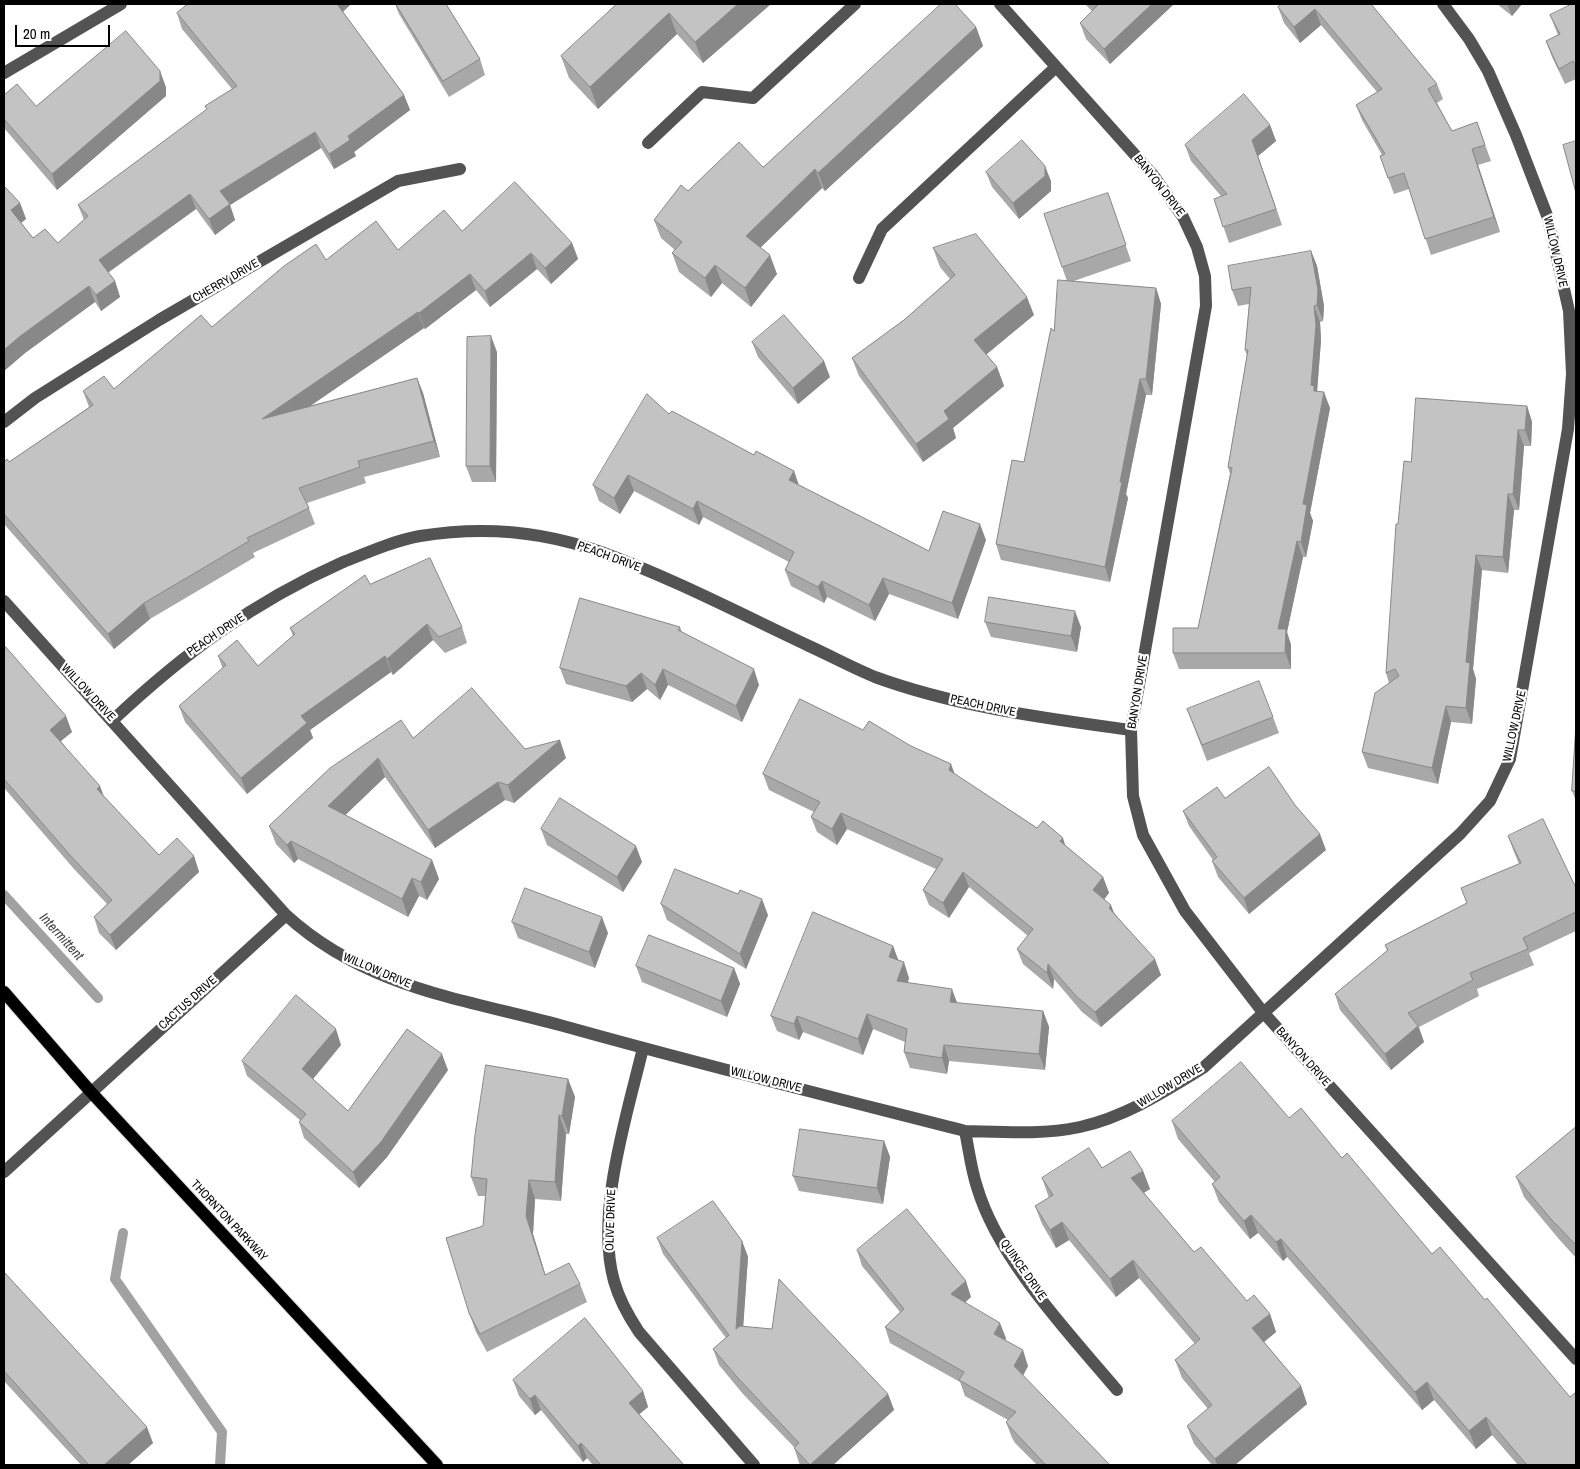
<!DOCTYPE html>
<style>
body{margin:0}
#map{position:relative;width:1580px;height:1469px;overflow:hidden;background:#fff;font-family:"Archivo Narrow",sans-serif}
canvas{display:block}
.frame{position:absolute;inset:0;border:5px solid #000;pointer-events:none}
.scale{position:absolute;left:15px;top:25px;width:95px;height:22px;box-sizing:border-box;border:2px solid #000;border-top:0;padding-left:6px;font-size:15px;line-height:18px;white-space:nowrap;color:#000;-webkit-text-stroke:4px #fff;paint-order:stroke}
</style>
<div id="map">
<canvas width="1580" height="1469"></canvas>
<div class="frame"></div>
<div class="scale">20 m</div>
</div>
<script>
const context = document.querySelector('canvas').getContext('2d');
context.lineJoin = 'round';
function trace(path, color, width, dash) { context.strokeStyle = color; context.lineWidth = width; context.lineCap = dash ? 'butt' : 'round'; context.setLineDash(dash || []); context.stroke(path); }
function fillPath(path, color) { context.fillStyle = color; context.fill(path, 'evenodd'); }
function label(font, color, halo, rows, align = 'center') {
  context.font = font + ' "Archivo Narrow",sans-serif'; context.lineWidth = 4.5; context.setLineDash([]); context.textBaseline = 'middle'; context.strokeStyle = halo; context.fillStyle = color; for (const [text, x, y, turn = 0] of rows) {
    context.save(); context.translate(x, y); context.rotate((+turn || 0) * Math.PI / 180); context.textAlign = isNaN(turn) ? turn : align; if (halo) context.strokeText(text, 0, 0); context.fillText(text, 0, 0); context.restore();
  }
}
const stream = new Path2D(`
 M4,895L98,998
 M123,1233L115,1279L222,1432L220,1465`);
const minor = new Path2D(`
 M1000,4L1153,175L1183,217L1197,247L1205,276L1206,306L1131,730L1133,796L1143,835L1185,911L1262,1011L1576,1359
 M4,73L121,4
 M648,143L702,92L753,98L855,4
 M859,278L882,229L1056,67
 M4,422L35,398L159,320L398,181L460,169
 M4,601L286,915C367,989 465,999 567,1027C699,1064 832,1097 965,1131C1003,1132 1043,1135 1080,1127C1125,1117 1164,1092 1203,1068L1460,834L1490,801L1510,759L1568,429L1572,374L1569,311L1548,218L1516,135L1488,71L1469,39L1443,4
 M113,720C182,655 253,602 341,563C366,553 393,541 420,536C481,526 543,531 601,552C672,578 741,614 809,646C831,656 853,668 875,677C957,707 1045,718 1131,730
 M643,1048C627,1115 595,1214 614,1281C619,1299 629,1317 639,1332L754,1465
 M965,1131C969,1150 971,1169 977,1187C998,1259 1069,1333 1117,1390
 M4,1172L286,915`);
const major = new Path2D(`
 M4,992L90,1091L437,1465`);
const wall = new Path2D(`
 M188,4H351L343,12L404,95L410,110L354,152L356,156L334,169L321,148L230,205L235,220L215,235L196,209L108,273L115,281L120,297L101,311L95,302L25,353L4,371V186L20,203L26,219L21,223L33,238L58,243L84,220L78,205L207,110L205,106L232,89L182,29L177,13Z
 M395,4H446L480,59L485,75L449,97L399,14Z
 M617,4H771L703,63L677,34L598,109L569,78L561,56Z
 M1085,4H1174L1110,64L1086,39L1080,23L1092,11Z
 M1371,4L1437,84L1443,99L1437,103L1452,131L1477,122L1491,161L1478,165L1500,232L1431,255L1409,189L1394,194L1380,156L1382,155L1362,120L1356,105L1377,92L1321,25L1300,43L1284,23L1278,7Z
 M1497,4H1522L1512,16Z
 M1576,4V79L1565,84L1552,57L1546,41L1558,35L1550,15Z
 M976,27L983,46L825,191L822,188L760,247L777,274L751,307L722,283L711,297L679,272L672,253L675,250L661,238L654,220L688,191L763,167Z
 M166,87V96L57,190L4,128V95L36,106Z
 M1270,125L1276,141L1258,156L1282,225L1229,243L1214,199L1221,196L1191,161L1185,145Z
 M986,172L1051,181V191L1019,219L992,187Z
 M1108,193L1131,261L1074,281L1156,288L1161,304L1152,395H1146L1126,494L1128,498L1110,582L1001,560L996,544L1024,462L1054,331L1067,281L1062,267Z
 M462,231L572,243L578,259L551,284L537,269L490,307L476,290L425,329L424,328L309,406L417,378L423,393L440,457L364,477L366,483L307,503L315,524L253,553L255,557L150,619L114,649L4,524V462H9L89,407L83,391L114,389L212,327L326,260L398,250Z
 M933,248L1034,315L986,354L997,367L1004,386L953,428L956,438L923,462L859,376L852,358L904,320L950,279L940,267Z
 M1311,251L1317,266L1324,306L1323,321L1320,322L1321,340L1317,391L1330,408L1310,513L1313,521L1306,557H1303L1287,632L1291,645V669H1179L1173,653L1198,628L1230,474L1228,467L1247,355L1245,350L1249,304L1238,306L1232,290Z
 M752,342L830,377L798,404L758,357Z
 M497,352L496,482H472L466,466Z
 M1527,406L1532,422L1531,446H1524L1519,510H1514L1508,573L1482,570L1473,669L1476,679L1472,724L1451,722L1438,784L1368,768L1362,752L1389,683L1386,673L1398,524L1411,462Z
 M669,414L754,455L794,471L799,485L929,551L986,540L958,619L889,594L875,621L827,597L824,603L791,586L785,570L789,562L703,517L699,525L634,491L620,514L599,501L593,485Z
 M370,584L462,627L467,643L445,653L433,640L393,675L391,672L310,730L313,738L247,794L185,722L179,706L223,669L218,656L258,666L293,636L290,628Z
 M985,622L1081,627L1077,652L991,637Z
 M680,627L682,632L759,685L742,722L668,685L660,700L647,689L632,702L566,684L560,668Z
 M4,645L72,732L61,741L104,797L159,855L194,856L199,872L116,950L99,933L94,917L107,904L74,869L5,789L4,790Z
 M1187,709L1273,717L1279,733L1207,761Z
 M1576,725V801L1572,791Z
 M413,738L525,749L566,758L514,803L505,800L435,848L385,777L345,815L432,860L439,879L427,900L419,896L408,917L298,859L294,863L276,844L269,826Z
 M763,774L955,775L1037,828L1065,845L1103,877L1109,893L1104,899L1161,975L1101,1027L1082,1012L1054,979L1053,989L1023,964L1017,949L1028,936L969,887L949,918L929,905L923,890L936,869L847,829L837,845L817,832L811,817L814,812L769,790Z
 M1225,798L1326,850L1249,914L1218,877L1212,861L1213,860L1189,826L1183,811Z
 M541,829L642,862L623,892L547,845Z
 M1508,836L1576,888V931L1529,953L1534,965L1477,989L1479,996L1419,1027L1424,1042L1391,1070L1340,1010L1335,994L1387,951L1385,945L1467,903L1461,888L1519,864L1514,852Z
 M661,904L768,915L746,969L667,920Z
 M512,922L608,933L595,968L518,938Z
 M893,946L898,960L909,978L908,983L957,1003L1043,1011L1049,1027L1045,1070L949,1061L947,1074L910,1068L904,1052L905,1042L873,1029L863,1055L803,1032L799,1040L777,1031L771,1016Z
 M636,966L734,968L740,984L727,1017L642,982Z
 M341,1045L313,1079L348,1111L448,1070L387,1157L359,1188L304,1138L299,1122L300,1120L247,1076L242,1061Z
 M568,1079L575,1097L569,1134H566L561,1201L535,1199L533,1234L545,1274L580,1284L587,1302L487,1352L476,1332L469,1313L483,1226L485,1196H478L471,1177Z
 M1172,1121L1576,1465H1518L1492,1435L1476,1449L1434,1400L1422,1410L1287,1257L1283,1261L1258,1233L1250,1239L1219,1202L1212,1184L1215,1182L1178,1139Z
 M1576,1127V1258L1558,1238L1524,1197L1516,1177Z
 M884,1141L890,1157L883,1204L799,1191L793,1176Z
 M1143,1171L1150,1189L1144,1193L1194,1252L1247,1301L1270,1314L1276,1332L1264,1342L1301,1386L1307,1404L1235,1465H1212L1194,1444L1187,1426L1208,1409L1182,1378L1175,1360L1195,1344L1139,1278L1116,1297L1069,1240L1056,1248L1042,1224L1035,1206L1049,1198L1042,1178Z
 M657,1238L742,1241L748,1257L743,1326L888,1394L894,1410L833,1465H801L799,1463L794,1447L743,1394L719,1365L713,1349L726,1338L663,1254Z
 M857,1250L971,1297L965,1302L1006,1338L1005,1340L1028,1366L1023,1376L1110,1465H1037L1015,1443L1012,1438L1006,1422L1008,1420L965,1396L960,1382L890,1343L885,1327L900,1312L862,1266Z
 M4,1272L153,1443L128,1465H81L4,1381Z
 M513,1380L643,1391L648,1407L639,1414L684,1465H593L587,1458L583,1462L541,1410L535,1415L519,1396Z`);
const shadedWall = new Path2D(`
 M335,4H351L339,15Z
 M738,4H771L703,63L695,42Z
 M1152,4H1174L1110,64L1104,49Z
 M1507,4H1522L1512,16Z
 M1315,9L1321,25L1300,43L1294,27Z
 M669,13L677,34L598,109L590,87Z
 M976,27L983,46L825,191L818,173Z
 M160,71L166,87V96L57,190L52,174Z
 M404,95L410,110L354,152L356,156L334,169L329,154L348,136Z
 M1270,125L1276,141L1258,156L1282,225L1252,140Z
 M315,132L321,148L230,205L235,220L215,235L209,219L220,191Z
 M1472,149L1478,165L1500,232L1494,217Z
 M1045,166L1051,181V191L1019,219L1013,203Z
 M815,169L822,188L753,255L746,236Z
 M190,194L196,209L104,275L99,260Z
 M20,203L26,219L17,226L11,210Z
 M572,243L578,259L551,284L545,268Z
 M1311,251L1317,266L1324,306L1323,321L1317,305Z
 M531,253L537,269L490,307L485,291Z
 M770,255L777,274L751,307L745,288Z
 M715,265L722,283L711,297L705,278Z
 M470,274L476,290L425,329L419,313Z
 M115,281L120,297L101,311L96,295Z
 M89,286L95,302L25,353L4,371V350L19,337Z
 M1156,288L1161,304L1152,395L1146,379Z
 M1027,297L1034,315L981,359L974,340Z
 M1314,306L1320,322L1321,340L1317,393L1320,402L1311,385Z
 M418,312L424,328L268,435L262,419Z
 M491,336L497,352L496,482L490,466Z
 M824,361L830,377L798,404L793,388Z
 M997,367L1004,386L953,428L956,438L923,462L916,444L944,411Z
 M417,378L423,393L440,457L434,441Z
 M1140,379L1146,395L1126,494L1128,498L1110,582L1105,567L1120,482Z
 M1324,392L1330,408L1310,513L1313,521L1306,557L1301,542L1303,504Z
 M1527,406L1532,422L1531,446L1525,430Z
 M1518,430L1524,446L1519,510L1513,494Z
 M794,471L799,487L789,480Z
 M628,475L634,491L620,514L614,498Z
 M1508,494L1514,510L1508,573L1503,557Z
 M697,501L703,517L699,525L693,509Z
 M980,524L986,540L958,619L952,603Z
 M1297,541L1303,557L1287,632L1291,645V669L1278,629Z
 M1476,555L1482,570L1473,669L1476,679L1472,724L1466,708V662Z
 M883,578L889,594L875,621L869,605Z
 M822,581L827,597L824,603L818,587Z
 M144,603L150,619L114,649L108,634Z
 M1075,611L1081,627L1077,652L1071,636Z
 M427,624L433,640L393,675L387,659Z
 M385,656L391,672L310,730L313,738L247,794L241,778L301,716Z
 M663,669L668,685L660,700L655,685Z
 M754,669L759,685L742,722L736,706Z
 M641,673L647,689L632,702L626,686Z
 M1446,706L1451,722L1438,784L1432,768Z
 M66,716L72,732L56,745L50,730Z
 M560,740L566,758L514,803L508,785Z
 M378,758L385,777L335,825L328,806Z
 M951,764L957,780L949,770Z
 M498,782L505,800L435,848L428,830Z
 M100,786L106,802L97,789Z
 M841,813L847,829L837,845L832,829Z
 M1320,834L1326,850L1249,914L1244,898Z
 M1063,838L1068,854L1060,841Z
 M291,841L298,859L294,863L287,845Z
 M636,846L642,862L623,892L617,877Z
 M194,856L199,872L116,950L110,935Z
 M432,860L439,879L427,900L421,882Z
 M963,872L969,887L949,918L943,903Z
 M1103,877L1109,893L1099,906L1093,890Z
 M412,878L419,896L408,917L402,899Z
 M762,899L768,915L746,969L740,954Z
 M1111,905L1117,921L1109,908Z
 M602,917L608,933L595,968L589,952Z
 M893,946L899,962L889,957Z
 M1155,959L1161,975L1101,1027L1095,1012Z
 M904,962L909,978L902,997L897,981Z
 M1048,964L1054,979L1053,989L1047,973Z
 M734,968L740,984L727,1017L721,1001Z
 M952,989L958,1005L950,1002Z
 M1043,1011L1049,1027L1045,1070L1039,1054Z
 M867,1014L873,1029L863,1055L858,1039Z
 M797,1016L803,1032L799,1040L794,1024Z
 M1418,1026L1424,1042L1391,1070L1385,1054Z
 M336,1029L341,1045L308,1085L302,1069Z
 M944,1045L949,1061L947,1074L942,1058Z
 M442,1054L448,1070L387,1157L359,1188L353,1172Z
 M568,1079L575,1097L569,1134L562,1116Z
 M559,1115L566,1134L561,1201L555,1182Z
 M884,1141L890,1157L883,1204L877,1188Z
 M1143,1171L1150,1189L1138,1196L1131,1178Z
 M529,1180L535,1199L533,1234L551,1293L526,1216Z
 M1251,1215L1258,1233L1250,1239L1244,1221Z
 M1062,1222L1069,1240L1056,1248L1050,1230Z
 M1281,1239L1287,1257L1283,1261L1276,1242Z
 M742,1241L748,1257L742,1345L736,1329Z
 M1133,1260L1139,1278L1116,1297L1110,1279Z
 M966,1281L971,1297L957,1310L951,1294Z
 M1270,1314L1276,1332L1259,1346L1252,1328Z
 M1000,1323L1006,1338L1000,1350L994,1334Z
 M1023,1350L1028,1366L1019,1382L1014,1366Z
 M1427,1382L1434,1400L1422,1410L1415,1392Z
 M1301,1386L1307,1404L1235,1465H1217L1215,1459Z
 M643,1391L648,1407L635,1418L629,1403Z
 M888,1394L894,1410L833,1465H810Z
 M535,1395L541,1410L535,1415L530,1399Z
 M1486,1417L1492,1435L1476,1449L1469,1431Z
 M147,1427L153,1443L128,1465H104Z
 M581,1443L587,1458L583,1462L578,1446Z`);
const building = new Path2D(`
 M188,4H337L404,95L348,136L350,140L329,154L315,132L220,191L230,204L209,219L190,194L99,260L115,281L96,295L89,286L19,337L4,350V186L20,203L11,210L33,238L45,229L58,243L88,216L78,205L207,109L205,106L237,86L177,13Z
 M396,4H446L480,59L443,81Z
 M617,4H738L695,42L669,13L590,87L561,56Z
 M941,4H955L976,27L818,173L815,169L746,236L770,255L745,288L715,265L705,278L672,253L682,242L654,220L681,185L688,191L739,142L763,167Z
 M1094,4H1152L1104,49L1080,23L1097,6Z
 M1282,4H1371L1437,84L1428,89L1452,131L1477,122L1485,145L1472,149L1494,217L1425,239L1404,173L1388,178L1380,156L1385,154L1356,105L1382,89L1315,9L1294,27L1278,7Z
 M1572,4H1576V67L1573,61L1559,69L1546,41L1560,34L1550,15Z
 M126,31L160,71V81L52,174L4,119V95L17,84L36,106Z
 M1244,94L1270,125L1252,140L1276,209L1223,227L1214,199L1227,194L1185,145Z
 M1022,140L1045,166V176L1013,203L986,172Z
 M1576,141V193L1563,145Z
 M515,182L572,243L545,268L531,253L485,291L470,274L419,313L418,312L262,419L417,378L434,441L358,461L360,467L299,488L309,508L247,538L249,541L144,603L108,634L4,514V462L7,459L9,462L93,405L83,391L104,376L114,389L201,315L212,327L284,266L316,244L326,260L376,221L398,250L444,210L462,231Z
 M1108,193L1126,245L1062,267L1044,214Z
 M976,234L1027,297L974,340L997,367L944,411L949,419L916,444L852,358L904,320L955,275L933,248Z
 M1311,251L1318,290L1317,305L1314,306L1316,325L1311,385L1314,386V391L1324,392L1303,504L1307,505L1301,542L1297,541L1278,629H1286L1285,653H1173V628H1198L1232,468L1228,467L1248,350H1245L1251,287L1232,290L1228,266Z
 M1058,280L1156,288L1146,379H1140L1120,482H1122L1105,567L996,544L1012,460L1024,462L1051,328L1054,331Z
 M784,315L824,361L793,388L752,342Z
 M491,336L490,466H466L467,337Z
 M647,394L669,414L672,411L754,455L756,451L794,471L789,480L929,551L943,511L980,524L952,603L883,578L869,605L822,581L818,587L785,570L794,552L697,501L693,509L628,475L614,498L593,485Z
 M1416,398L1527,406L1525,430H1518L1513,494H1508L1503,557L1476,555L1466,662L1470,663L1466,708L1446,706L1432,768L1362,752L1375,693L1399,676L1395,669L1386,673L1396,524H1398L1404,461L1411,462Z
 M430,558L462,627L439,637L427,624L387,659L385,656L301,716L307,723L241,778L179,706L226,665L218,656L237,640L258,666L295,634L290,628L365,575L370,584Z
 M989,597L1075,611L1071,636L985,622Z
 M580,598L680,627L678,630L754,669L736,706L663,669L655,685L641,673L626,686L560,668Z
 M4,645L66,716L50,730L100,786L97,789L159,855L177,838L194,856L110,935L94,917L112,900L69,854L4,779Z
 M1259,681L1273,717L1202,745L1187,709Z
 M472,688L525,749L560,740L508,785L498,782L428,830L378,758L328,806L432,860L421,882L412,878L402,899L291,841L287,845L269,826L330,768L401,720L413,738Z
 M800,699L863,730L869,721L911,746L951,764L949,770L1037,828L1043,821L1063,838L1060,841L1103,877L1093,890L1111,905L1109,908L1155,959L1095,1012L1076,996L1048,964L1047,973L1017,949L1033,929L963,872L943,903L923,890L943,859L841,813L832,829L811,817L820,802L763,774Z
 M1576,725V791H1572Z
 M1269,767L1295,805L1320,834L1244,898L1212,861L1217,857L1183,811L1217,787L1225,798Z
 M560,798L636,846L617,877L541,829Z
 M1543,819L1576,888V912L1523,938L1528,949L1470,973L1473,980L1408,1013L1418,1026L1385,1054L1335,994L1388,950L1385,945L1467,903L1461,888L1521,863L1508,836Z
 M675,869L738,894L740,890L762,899L740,954L661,904Z
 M525,888L602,917L589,952L512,922Z
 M813,912L893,946L889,957L904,962L897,981L952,989L950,1002L1043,1011L1039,1054L944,1045L942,1058L904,1052L907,1029L867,1014L858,1039L797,1016L794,1024L771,1016Z
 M649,935L734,968L721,1001L636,966Z
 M296,995L336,1029L302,1069L348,1111L407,1029L442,1054L381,1142L353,1172L299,1122L306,1114L242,1061Z
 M1241,1062L1289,1118L1301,1108L1342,1158L1347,1153L1432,1254L1440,1247L1485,1300L1487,1298L1570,1397L1576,1392V1465H1527L1486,1417L1469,1431L1427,1382L1415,1392L1281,1239L1276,1242L1251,1215L1244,1221L1212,1184L1220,1177L1172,1121Z
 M486,1065L568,1079L562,1116L559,1115L555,1182L529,1180L526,1216L545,1275L569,1263L580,1284L480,1334L469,1313L446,1238L483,1226L487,1179L471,1177L475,1135Z
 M1576,1127V1245L1550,1218L1516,1177Z
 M800,1129L884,1141L877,1188L793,1176Z
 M1089,1148L1102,1168L1130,1151L1143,1171L1131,1178L1194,1252L1201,1247L1247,1301L1254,1295L1270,1314L1252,1328L1301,1386L1215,1459L1187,1426L1212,1405L1175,1360L1200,1339L1133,1260L1110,1279L1062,1222L1050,1230L1035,1206L1053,1195L1042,1178Z
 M713,1201L742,1241L736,1329L740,1326L772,1329L779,1279L888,1394L810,1465L794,1448L799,1443L738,1378L713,1349L729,1335L657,1238Z
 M907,1209L966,1281L951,1294L1000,1323L994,1334L1023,1350L1014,1366L1110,1465H1046L1010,1427L1006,1422L1016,1412L959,1380L964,1372L885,1327L904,1309L857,1250Z
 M4,1272L147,1427L104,1465H89L4,1371Z
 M585,1318L643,1391L629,1403L684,1465H601L581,1443L578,1446L535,1395L530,1399L513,1380Z`);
const streetNames = [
 ["BANYON DRIVE",1159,186,52],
 ["WILLOW DRIVE",1555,252,77],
 ["CHERRY DRIVE",226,281,-30],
 ["PEACH DRIVE",609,557,20],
 ["PEACH DRIVE",216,635,-34],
 ["BANYON DRIVE",1138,692,-81],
 ["WILLOW DRIVE",88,693,47],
 ["PEACH DRIVE",983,706,12],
 ["WILLOW DRIVE",1515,726,-78],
 ["WILLOW DRIVE",377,971,23],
 ["CACTUS DRIVE",188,1003,-42],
 ["BANYON DRIVE",1303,1057,48],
 ["WILLOW DRIVE",766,1080,14],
 ["WILLOW DRIVE",1170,1086,-31],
 ["OLIVE DRIVE",611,1220,-88],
 ["THORNTON PARKWAY",229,1221,47],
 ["QUINCE DRIVE",1023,1270,55]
];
const waterNames = [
 ["Intermittent",61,937,48]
];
trace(stream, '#a1a1a1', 10);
trace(major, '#dbdbdb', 14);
trace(minor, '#535353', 12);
trace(major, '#000', 12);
fillPath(wall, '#a8a8a8');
fillPath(shadedWall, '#888');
fillPath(building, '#c3c3c3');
trace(building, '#888', 1);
label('12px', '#000', '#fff', streetNames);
label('italic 14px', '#424242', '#fff', waterNames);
</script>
